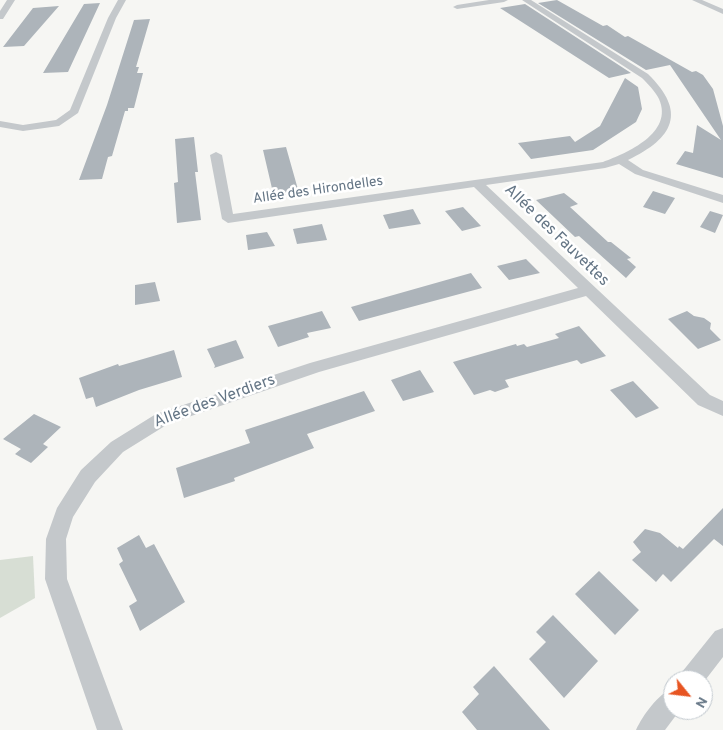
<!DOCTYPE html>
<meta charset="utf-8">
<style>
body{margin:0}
#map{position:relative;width:723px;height:730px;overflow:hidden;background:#f6f6f3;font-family:Overpass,sans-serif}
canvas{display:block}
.north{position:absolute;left:663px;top:670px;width:50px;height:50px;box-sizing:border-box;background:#fff;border:1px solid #c1c8ce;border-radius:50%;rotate:119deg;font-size:14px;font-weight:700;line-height:20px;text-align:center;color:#647585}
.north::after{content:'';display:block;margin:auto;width:18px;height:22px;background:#e75522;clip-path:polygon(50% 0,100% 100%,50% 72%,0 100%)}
</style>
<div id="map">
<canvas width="723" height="730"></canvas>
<div class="north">N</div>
</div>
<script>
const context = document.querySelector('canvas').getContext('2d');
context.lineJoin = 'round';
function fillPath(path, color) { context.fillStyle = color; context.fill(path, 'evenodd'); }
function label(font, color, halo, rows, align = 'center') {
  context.font = font + ' Overpass,sans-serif'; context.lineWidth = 5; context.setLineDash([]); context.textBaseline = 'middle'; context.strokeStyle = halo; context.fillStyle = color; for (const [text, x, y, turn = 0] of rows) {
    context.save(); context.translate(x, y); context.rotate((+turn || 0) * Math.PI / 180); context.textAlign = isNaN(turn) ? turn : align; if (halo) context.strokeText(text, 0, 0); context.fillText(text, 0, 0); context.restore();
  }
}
const green = new Path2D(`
 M33,556L35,598L0,618V560Z`);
const building = new Path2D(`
 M557,0L603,26L607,25L625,37L628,36L692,72L696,71L703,75L713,89L723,126V178L676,164L685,151L693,153L697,125L721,140L670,65L646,70L538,3Z
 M100,3L68,72L43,73L84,4Z
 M525,4L631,73L609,78L500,8Z
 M59,6L24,46L3,47L33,8Z
 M150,19L136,67H139L137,73H143L134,108H128V111H125L112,156L108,157L102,179L79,180L107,105L134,20Z
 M625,78L638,87L642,109L636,122L593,150L531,159L518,143L570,136L575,142L600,126Z
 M194,137L198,172H195L201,220L177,223L174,183L178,182L175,139Z
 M286,147L299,193L274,197L263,150Z
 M653,191L675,198L665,214L643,207Z
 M564,193L578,204L570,207L608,242H611L631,258L627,259L636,267L626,278L579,236L575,237L536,200Z
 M463,207L481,226L462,231L445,211Z
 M413,209L421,224L389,229L383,215Z
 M710,211L723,215L715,233L700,227Z
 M322,224L327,240L297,244L293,229Z
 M267,232L275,246L248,250L246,235Z
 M526,259L540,273L509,280L497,266Z
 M471,273L482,288L359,321L351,307Z
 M155,282L160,301L135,305V285Z
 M322,311L331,328L307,333L309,337L278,347L268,326Z
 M687,311L694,316L704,318L711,323L710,329L721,340L698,349L668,319Z
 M579,326L606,356L581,364L577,360L505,380L509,387L495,392L490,390L474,395L453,362L516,344L517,346L524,344L527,347L559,338L555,334Z
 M236,340L244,358L214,368L215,366L207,349Z
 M174,350L182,377L139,390L96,407L93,397L86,399L79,378L118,364L119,366Z
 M420,370L434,392L403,401L391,380Z
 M633,381L659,408L636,418L610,390Z
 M364,391L375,411L307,434L314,448L234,478L235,481L184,498L176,468L250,443L245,430Z
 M34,414L61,427L43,444L48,447L31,463L15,454L21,449L3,439Z
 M723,508V546L714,539L671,582L663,574L656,582L632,560L641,552L633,542L645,529L660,533L678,548L679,546L683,549Z
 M139,535L146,548L154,544L185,602L140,631L129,606L137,601L119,564L123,561L117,548Z
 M599,571L639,610L615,635L575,594Z
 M553,615L598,661L564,698L529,659L546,642L536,632Z
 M494,666L550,730H477L462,712L479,694L473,687Z`);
const street = new Path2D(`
 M7,0H15L3,19H0V11Z
 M118,0H126L116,18L78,113L59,126L23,131L0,127V121L23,125L56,120L70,110L108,18Z
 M489,0H508L504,2L457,9L453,7L457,5Z
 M522,0H531L648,74C687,112 674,138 628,160L643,170L723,195V203L635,174L619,164L605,168L486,185L710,395L723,401V416L698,405L586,296L319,372L168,424L123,452L95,482L73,517L66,539L67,579L123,730H97L45,579L46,539L57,508L81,470L111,442L156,414L310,363L578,288L474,187L228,223L222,219L210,155L216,152L222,155L233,214L603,162C627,153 674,133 659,99C655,91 648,84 642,78Z
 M692,0H702L723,9V14Z
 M723,628V657L703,683V680H678L682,672L715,631Z
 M673,688V710H680L665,730H636C643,715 658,694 673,688Z`);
const farStreetnames = [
 ["Allée des Hirondelles",318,191,-8]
];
const streetNames = [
 ["Allée des Fauvettes",556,236,44],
 ["Allée des Verdiers",215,402,-20]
];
fillPath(green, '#d7ded4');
fillPath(building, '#adb4ba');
fillPath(street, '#c4c8cb');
label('14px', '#647585', '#fff', farStreetnames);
label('16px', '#647585', '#fff', streetNames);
</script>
